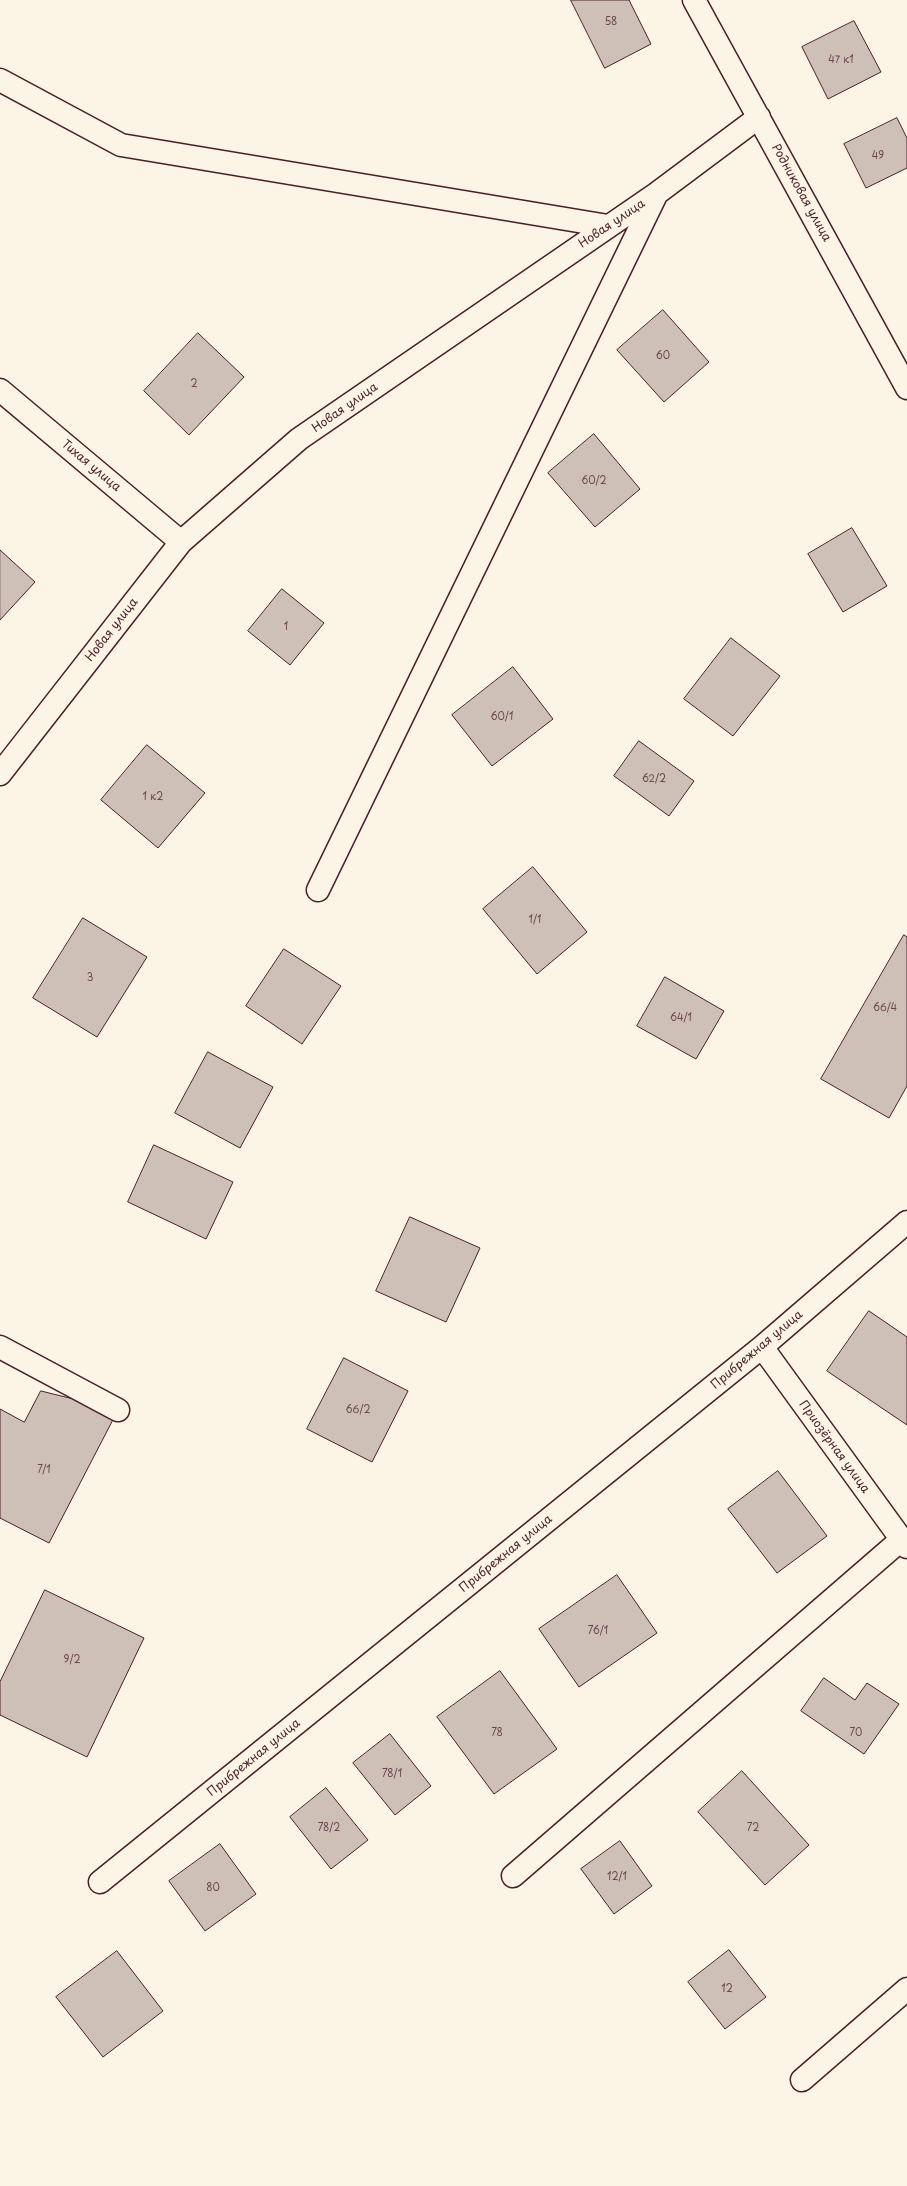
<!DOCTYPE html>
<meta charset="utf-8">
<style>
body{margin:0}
canvas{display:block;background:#fcf5e5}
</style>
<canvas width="907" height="2186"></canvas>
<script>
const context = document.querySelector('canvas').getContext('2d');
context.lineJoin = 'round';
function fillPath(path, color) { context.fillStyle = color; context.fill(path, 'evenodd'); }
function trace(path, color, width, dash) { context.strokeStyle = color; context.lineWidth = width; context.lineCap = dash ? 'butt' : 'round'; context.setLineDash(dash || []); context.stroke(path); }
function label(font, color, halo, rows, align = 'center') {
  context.font = font + ' "Playpen Sans",sans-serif'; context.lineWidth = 3; context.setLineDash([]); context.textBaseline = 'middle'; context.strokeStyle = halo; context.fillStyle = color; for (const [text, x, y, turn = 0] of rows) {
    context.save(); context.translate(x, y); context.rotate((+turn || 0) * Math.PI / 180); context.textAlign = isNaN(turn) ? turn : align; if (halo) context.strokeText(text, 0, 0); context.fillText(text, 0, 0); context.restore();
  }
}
const building = new Path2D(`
 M571,0H629L651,44L605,68Z
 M854,21L881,72L828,99L802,47Z
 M897,118L907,138V168L866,188L844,144Z
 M663,310L709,362L664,402L617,350Z
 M198,333L244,377L189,435L144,391Z
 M594,434L640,489L595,527L548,473Z
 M852,528L887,586L843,612L808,554Z
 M0,550L35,582L0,620Z
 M282,589L324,623L290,665L248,631Z
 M731,638L780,676L733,736L684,699Z
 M513,667L553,719L492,766L452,715Z
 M639,741L694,781L669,816L614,776Z
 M147,745L205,793L158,848L101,800Z
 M533,867L587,932L537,974L483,909Z
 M83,918L147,957L97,1037L33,998Z
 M904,935L907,937V1086L889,1118L821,1079Z
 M284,949L341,986L302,1044L246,1006Z
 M665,977L724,1011L696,1059L637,1026Z
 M208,1052L273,1087L240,1148L175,1113Z
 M154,1145L233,1182L206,1239L128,1202Z
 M410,1217L480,1248L446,1322L376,1291Z
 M869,1311L907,1337V1425L827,1371Z
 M344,1358L408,1391L372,1462L307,1429Z
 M41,1391L118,1410L49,1543L0,1518V1409L24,1422Z
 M778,1471L827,1536L777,1573L728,1509Z
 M617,1575L657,1633L579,1687L539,1629Z
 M45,1590L144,1638L87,1757L0,1715V1682Z
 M500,1671L557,1749L494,1794L437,1717Z
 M824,1678L855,1700L867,1683L899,1704L864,1754L801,1711Z
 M390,1734L431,1786L395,1815L353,1763Z
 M742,1771L809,1845L765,1885L698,1812Z
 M326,1788L368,1840L331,1869L290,1817Z
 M620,1841L652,1886L614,1914L581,1869Z
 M220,1844L256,1894L205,1931L169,1881Z
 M729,1950L766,1997L725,2029L688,1982Z
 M117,1951L163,2011L103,2057L56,1997Z`);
const minor = new Path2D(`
 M694,0L907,388
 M0,80L121,145L608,226
 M0,390L181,542
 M0,774L181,542L299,439L656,194L759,117
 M318,890L656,195
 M0,1347L118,1410
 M762,1347L907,1547
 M513,1876L902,1539
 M100,1882L762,1347L907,1222
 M802,2080L907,1989`);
const numberNames = [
 ["58",611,22],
 ["47 к1",841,60],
 ["49",878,156],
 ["60",663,356],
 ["2",194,384],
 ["60/2",594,481],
 ["1",286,627],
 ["60/1",502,717],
 ["62/2",654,779],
 ["1 к2",153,797],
 ["1/1",535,920],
 ["3",90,978],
 ["66/4",885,1008],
 ["64/1",681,1018],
 ["66/2",358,1410],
 ["7/1",44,1470],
 ["76/1",598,1631],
 ["9/2",72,1660],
 ["78",497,1733],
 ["70",856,1733],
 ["78/1",392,1774],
 ["78/2",329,1828],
 ["72",753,1828],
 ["12/1",617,1877],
 ["80",213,1888],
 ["12",727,1989]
];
const streetNames = [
 ["Родниковая улица",801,193,61],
 ["Новая улица",612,224,-34],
 ["Новая улица",345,408,-35],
 ["Тихая улица",91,466,40],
 ["Новая улица",112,630,-52],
 ["Прибрежная улица",757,1350,-40],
 ["Приозёрная улица",834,1447,54],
 ["Прибрежная улица",506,1554,-39],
 ["Прибрежная улица",254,1758,-39]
];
fillPath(building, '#cfc0b7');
trace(building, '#4a1f2b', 1);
trace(minor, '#4a1f2b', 25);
trace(minor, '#fcf5e5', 22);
label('10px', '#6b474e', null, numberNames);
label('12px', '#4a1f2b', '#fcf5e5', streetNames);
</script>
